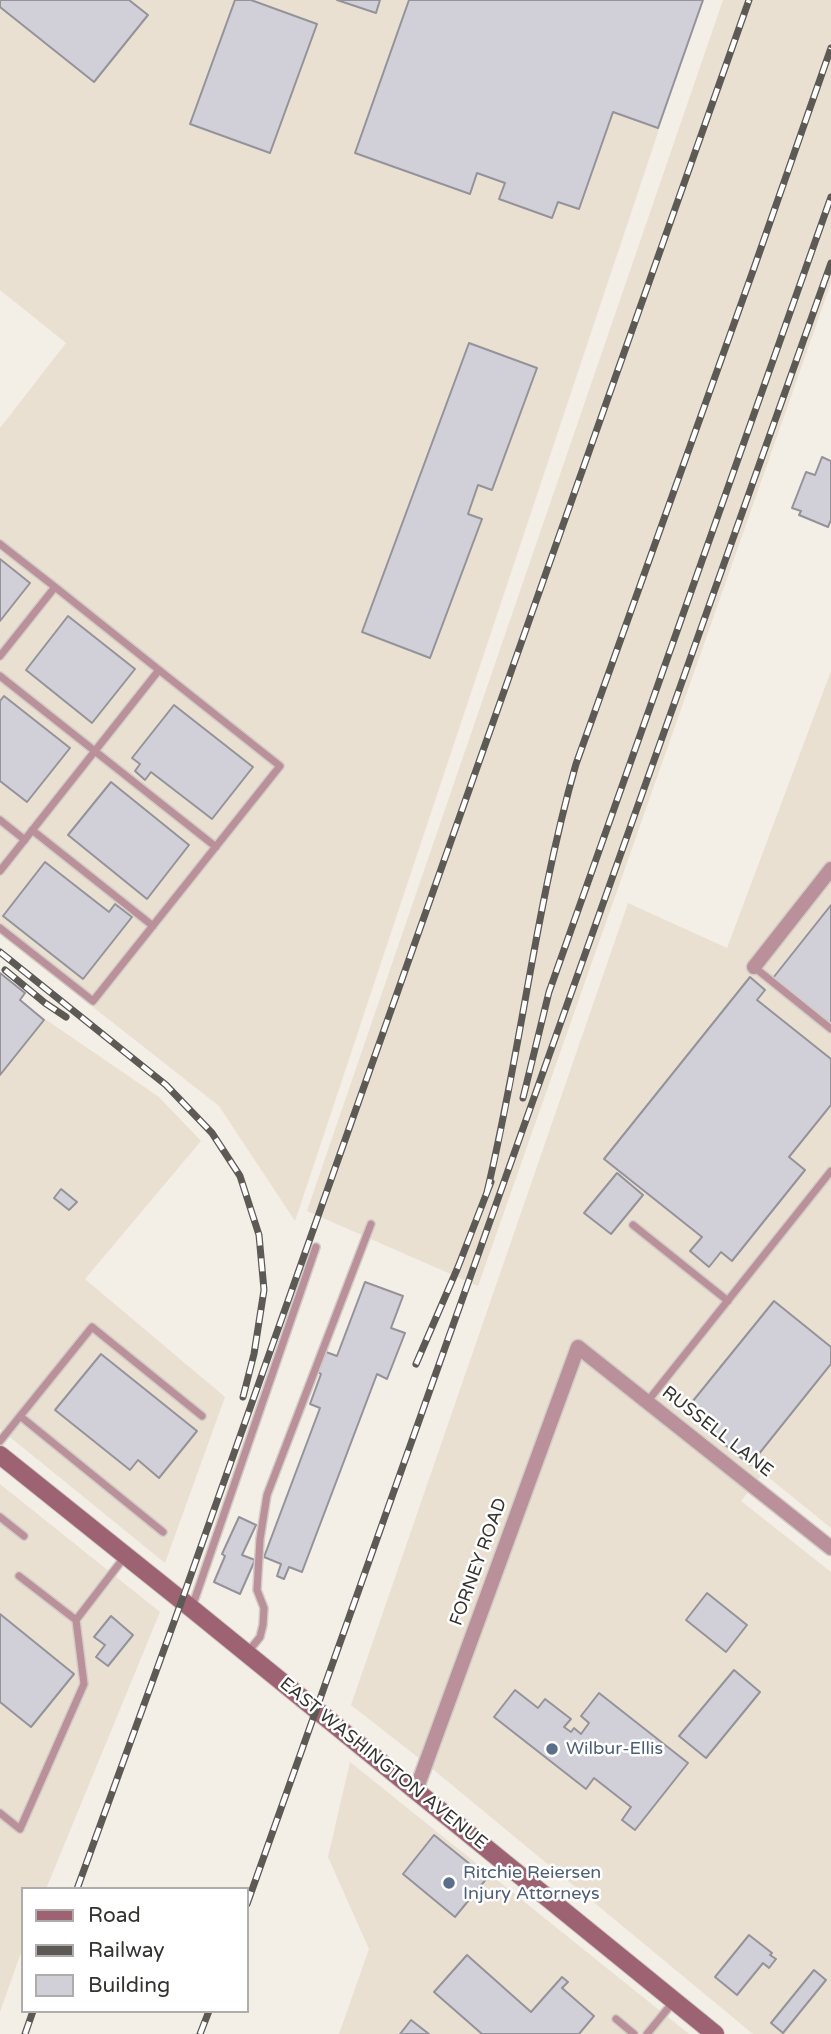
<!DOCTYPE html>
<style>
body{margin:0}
#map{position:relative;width:831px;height:2034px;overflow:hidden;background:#f3eee6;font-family:"Varela Round",sans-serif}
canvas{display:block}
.legend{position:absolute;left:21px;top:1887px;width:228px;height:126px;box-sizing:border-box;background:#fff;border:2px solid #aeadac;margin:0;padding:9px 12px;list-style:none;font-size:21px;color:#353330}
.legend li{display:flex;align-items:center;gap:14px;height:35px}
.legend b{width:35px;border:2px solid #aeadac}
</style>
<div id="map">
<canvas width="831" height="2034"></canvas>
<ul class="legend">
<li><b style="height:9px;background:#9d6372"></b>Road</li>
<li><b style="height:9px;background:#5d5a56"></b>Railway</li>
<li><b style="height:19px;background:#d1cfd8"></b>Building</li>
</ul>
</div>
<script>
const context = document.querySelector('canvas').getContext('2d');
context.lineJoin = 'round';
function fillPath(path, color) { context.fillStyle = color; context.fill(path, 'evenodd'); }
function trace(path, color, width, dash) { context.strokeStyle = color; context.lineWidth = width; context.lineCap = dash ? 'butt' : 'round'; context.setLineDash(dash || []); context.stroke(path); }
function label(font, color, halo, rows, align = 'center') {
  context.font = font + ' "Varela Round",sans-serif'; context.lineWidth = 5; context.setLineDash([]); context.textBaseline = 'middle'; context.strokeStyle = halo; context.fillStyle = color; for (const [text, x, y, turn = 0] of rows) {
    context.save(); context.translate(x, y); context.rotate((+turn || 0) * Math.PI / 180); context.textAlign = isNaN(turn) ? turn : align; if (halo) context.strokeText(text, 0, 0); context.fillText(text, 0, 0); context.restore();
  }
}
const built = new Path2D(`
 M0,0H702L295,1221L219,1106L0,934V428L66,343L0,290Z
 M723,0H831V283L478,1286L307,1211Z
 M831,671V1528L763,1473L741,1501L831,1572V2034H753L429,1766L351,1705L628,903L727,948Z
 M0,983L45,1019L159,1097L201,1141L85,1279L225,1397L165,1563L0,1429Z
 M0,1484L160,1612L46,1889H23V1947L0,2012Z
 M350,1762L689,2034H339L369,1949L328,1857Z`);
const building = new Path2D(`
 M0,0H129L148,15L94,82L0,7Z
 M235,0H251L317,24L270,153L190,124Z
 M337,0H380L376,13Z
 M409,0H703L658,128L613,112L579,209L558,202L552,218L499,199L505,183L477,173L470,194L355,153Z
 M469,343L537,368L492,490L478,485L468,514L482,519L430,658L362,632Z
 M822,457L831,461V520L828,527L799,515L801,511L792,508L806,472L815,475Z
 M0,559L30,583L0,621Z
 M68,616L135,669L92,723L26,670Z
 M4,696L70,748L27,802L0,781V701Z
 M174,705L253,767L212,819L151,772L145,780L135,771L140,764L132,758Z
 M111,782L189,845L147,899L68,835Z
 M45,862L109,912L115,904L132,917L83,979L3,916Z
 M831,905V1025L773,978Z
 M0,973L25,993L20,1000L44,1020L0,1075Z
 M750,977L765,990L757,1000L831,1059V1105L789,1157L805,1170L732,1261L721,1252L709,1267L690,1251L702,1237L604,1159Z
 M617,1173L643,1195L611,1234L584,1213Z
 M61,1189L77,1202L69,1210L54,1198Z
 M365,1282L403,1296L391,1328L405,1333L387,1379L377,1374L302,1572L289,1567L284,1579L277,1576L281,1564L264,1557L320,1408L310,1404L321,1374L318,1372L326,1352L337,1356Z
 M774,1301L831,1347V1364L750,1465L684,1412Z
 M101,1354L197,1431L159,1478L138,1460L130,1470L55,1410Z
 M239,1517L256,1525L242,1555L255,1560L240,1594L214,1582L225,1556L222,1554Z
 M707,1593L747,1625L726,1652L686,1620Z
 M0,1614L74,1674L31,1727L0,1702Z
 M111,1616L133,1635L108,1666L96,1657L105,1645L94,1637Z
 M734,1670L760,1692L706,1758L679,1736Z
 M515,1690L538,1708L545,1699L571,1719L564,1727L571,1732L574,1728L581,1734L589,1723L581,1716L599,1693L688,1763L635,1830L622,1820L631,1807L594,1778L586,1789L494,1717Z
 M434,1835L487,1878L455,1917L403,1874Z
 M749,1935L772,1953L770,1955L776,1959L769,1968L763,1963L737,1995L715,1977Z
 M467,1955L531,2012L562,1977L568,1982L562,1988L594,2016L579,2034H482L434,1992Z
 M814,1970L826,1980L783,2033L771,2023Z
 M411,2020L429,2034H400Z`);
const lane = new Path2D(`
 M0,544L55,587L0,656
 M55,587L159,670
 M0,676L216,847
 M0,820L25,840
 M32,830L153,926
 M0,871L159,670L280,766L93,1001L0,928
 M754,967L831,1029
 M633,1225L728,1301
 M647,1402L831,1171
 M20,1416L163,1532
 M0,1441L92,1327L202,1416
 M0,1517L24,1536
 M19,1576L76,1620L126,1555
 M192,1607L316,1247
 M248,1652L260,1637L263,1625L264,1608L257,1590L260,1539L267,1495L371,1224
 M0,1813L20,1829L84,1684L76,1620
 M616,2019L634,2034
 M647,2034L674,2001`);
const street = new Path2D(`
 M754,967L831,869
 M416,1790L578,1347L831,1548`);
const secondary = new Path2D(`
 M0,1455L191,1608L715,2034`);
const rail = new Path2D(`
 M0,952L166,1085L212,1133L240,1176L259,1235L264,1290L254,1354L243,1397
 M5,970L45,1003L66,1017
 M523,1098L549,992L831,197
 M487,1192C521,1050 536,904 576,764L754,268L831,48
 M416,1364L458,1267L491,1182
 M77,1889L182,1600L749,0
 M247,1904L831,263
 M25,2034L33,2011
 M200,2034L209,2011`);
const markers = [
 [552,1749,7,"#5c6f8a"],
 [449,1883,7,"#5c6f8a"]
];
const streetNames = [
 ["RUSSELL LANE",717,1432,38],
 ["FORNEY ROAD",479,1562,-70],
 ["EAST WASHINGTON AVENUE",383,1764,39]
];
const serviceNames = [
 ["Wilbur-Ellis",566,1749],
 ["Ritchie Reiersen",463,1873],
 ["Injury Attorneys",463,1894]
];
fillPath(built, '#e9e0d2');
fillPath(building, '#d1cfd8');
trace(building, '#94939a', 2);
trace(lane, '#d1ccc5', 10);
trace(street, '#d1ccc5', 17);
trace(secondary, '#d1ccc5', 20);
trace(lane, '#ba909a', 7);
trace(street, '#ba909a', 14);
trace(secondary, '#9d6372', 18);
trace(rail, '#5d5a56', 7);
trace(rail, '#fff', 4.5, [13]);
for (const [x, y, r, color] of markers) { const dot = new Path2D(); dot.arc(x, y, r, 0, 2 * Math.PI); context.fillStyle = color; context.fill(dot); trace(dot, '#fff', 2.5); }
label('18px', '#353330', '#fff', streetNames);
label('18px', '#4e5e75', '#fff', serviceNames, 'left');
</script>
